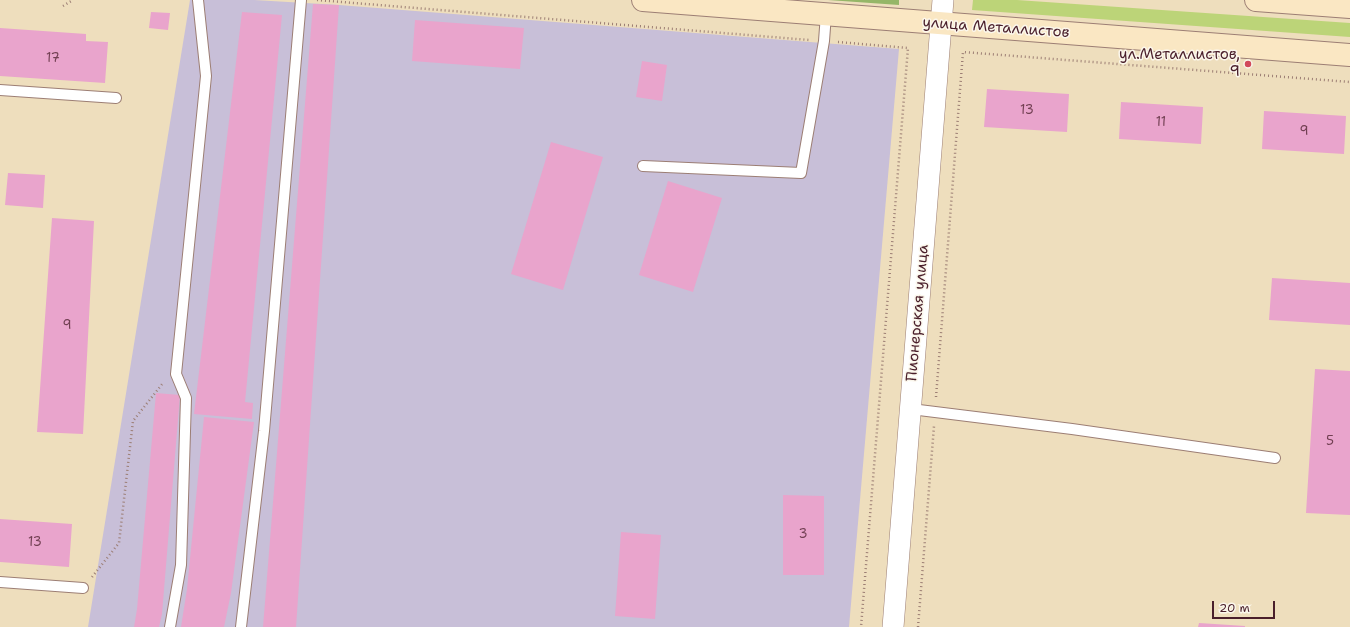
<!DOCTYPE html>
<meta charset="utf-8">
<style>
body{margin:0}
#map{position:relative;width:1350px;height:627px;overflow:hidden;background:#eedebd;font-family:"Shantell Sans",sans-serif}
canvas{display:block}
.scale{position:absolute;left:1212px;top:601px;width:63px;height:18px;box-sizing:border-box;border:2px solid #4a1f2b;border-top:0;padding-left:5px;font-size:12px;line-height:14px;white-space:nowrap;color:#4a1f2b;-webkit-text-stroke:3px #fbf7ec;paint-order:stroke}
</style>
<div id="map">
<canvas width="1350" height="627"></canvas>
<div class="scale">20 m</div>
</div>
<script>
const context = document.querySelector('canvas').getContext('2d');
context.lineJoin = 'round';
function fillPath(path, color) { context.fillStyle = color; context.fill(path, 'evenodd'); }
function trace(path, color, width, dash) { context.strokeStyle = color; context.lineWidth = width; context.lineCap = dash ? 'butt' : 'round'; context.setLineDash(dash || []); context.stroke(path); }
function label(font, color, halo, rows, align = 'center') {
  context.font = font + ' "Shantell Sans",sans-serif'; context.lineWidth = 3; context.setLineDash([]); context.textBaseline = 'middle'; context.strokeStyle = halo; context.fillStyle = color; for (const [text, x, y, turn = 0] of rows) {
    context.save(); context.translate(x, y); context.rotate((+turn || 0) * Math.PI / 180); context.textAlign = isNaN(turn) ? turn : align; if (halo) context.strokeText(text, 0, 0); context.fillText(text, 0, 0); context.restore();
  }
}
const industrial = new Path2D(`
 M190,0H254L339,5L899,49L849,627H88Z`);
const green = new Path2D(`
 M973,0H1017L1350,23V37L972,10Z`);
const forest = new Path2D(`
 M828,0H899V5Z`);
const building = new Path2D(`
 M313,4L339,5L296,627H263Z
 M151,12L170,13L168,30L149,28Z
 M242,12L282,15L245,402L253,403L252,419L194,414Z
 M415,20L524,28L520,69L412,61Z
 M0,28L86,34V41L108,42L105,83L0,76Z
 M642,61L667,65L662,101L636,97Z
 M987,89L1069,94L1067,132L984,127Z
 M1121,102L1203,107L1201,144L1119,139Z
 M1264,111L1346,116L1344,154L1262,149Z
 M551,142L603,157L563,290L511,274Z
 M8,173L45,175L43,208L5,205Z
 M668,181L722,198L693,292L639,275Z
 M52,218L94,221L83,434L37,432Z
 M1272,278L1350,283V325L1269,320Z
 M1315,369L1350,371V515L1306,513Z
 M156,393L180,395L162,614L159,627H134L137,609Z
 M204,417L254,422L231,593L224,627H181L187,589Z
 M783,495L824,496V575H783Z
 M0,519L72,524L69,567L0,562Z
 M621,532L661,535L655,619L615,616Z
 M1199,623L1245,626V627H1198Z`);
const path = new Path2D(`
 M317,0L809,40
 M63,6L73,0
 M838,42L908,48L861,627
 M936,397L963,52L1350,82
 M92,577L119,543L133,421L163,383
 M918,627L934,426`);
const lane = new Path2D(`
 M0,90L116,98
 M643,166L801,173L824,41L826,14
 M911,409L1072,429L1275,458
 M0,582L83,588
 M170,627L181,565L186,398L176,374L206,76L198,0
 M241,627L264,431L301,0`);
const street = new Path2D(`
 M893,627L943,0`);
const secondary = new Path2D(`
 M643,0L1350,55
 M1256,0L1350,7`);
const markers = [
 [1248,64,4,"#d1495b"]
];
const numberNames = [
 ["17",53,59],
 ["13",1027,111],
 ["11",1161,123],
 ["9",1304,132],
 ["9",67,326],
 ["5",1330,442],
 ["3",803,535],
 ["13",35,543]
];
const streetNames = [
 ["улица Металлистов",996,28,4],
 ["Пионерская улица",918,313,-85]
];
const poiNames = [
 ["ул.Металлистов,",1240,55],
 ["9",1240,72]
];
fillPath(industrial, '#c8bfd8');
fillPath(green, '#bcd478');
fillPath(forest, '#95b668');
fillPath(building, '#e9a4cc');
trace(lane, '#9c7e74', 12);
trace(street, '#9c7e74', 22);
trace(secondary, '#9c7e74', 24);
trace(path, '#9c7e74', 2.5, [1, 3]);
trace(lane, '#fff', 10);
trace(street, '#fff', 21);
trace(secondary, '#fae7c3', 22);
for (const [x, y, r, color] of markers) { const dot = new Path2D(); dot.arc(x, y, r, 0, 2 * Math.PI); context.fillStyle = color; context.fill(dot); trace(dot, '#fbf7ec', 1.5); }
label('13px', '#724053', null, numberNames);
label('15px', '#4a1f2b', '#fbf7ec', streetNames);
label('15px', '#4a1f2b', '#fbf7ec', poiNames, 'right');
</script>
